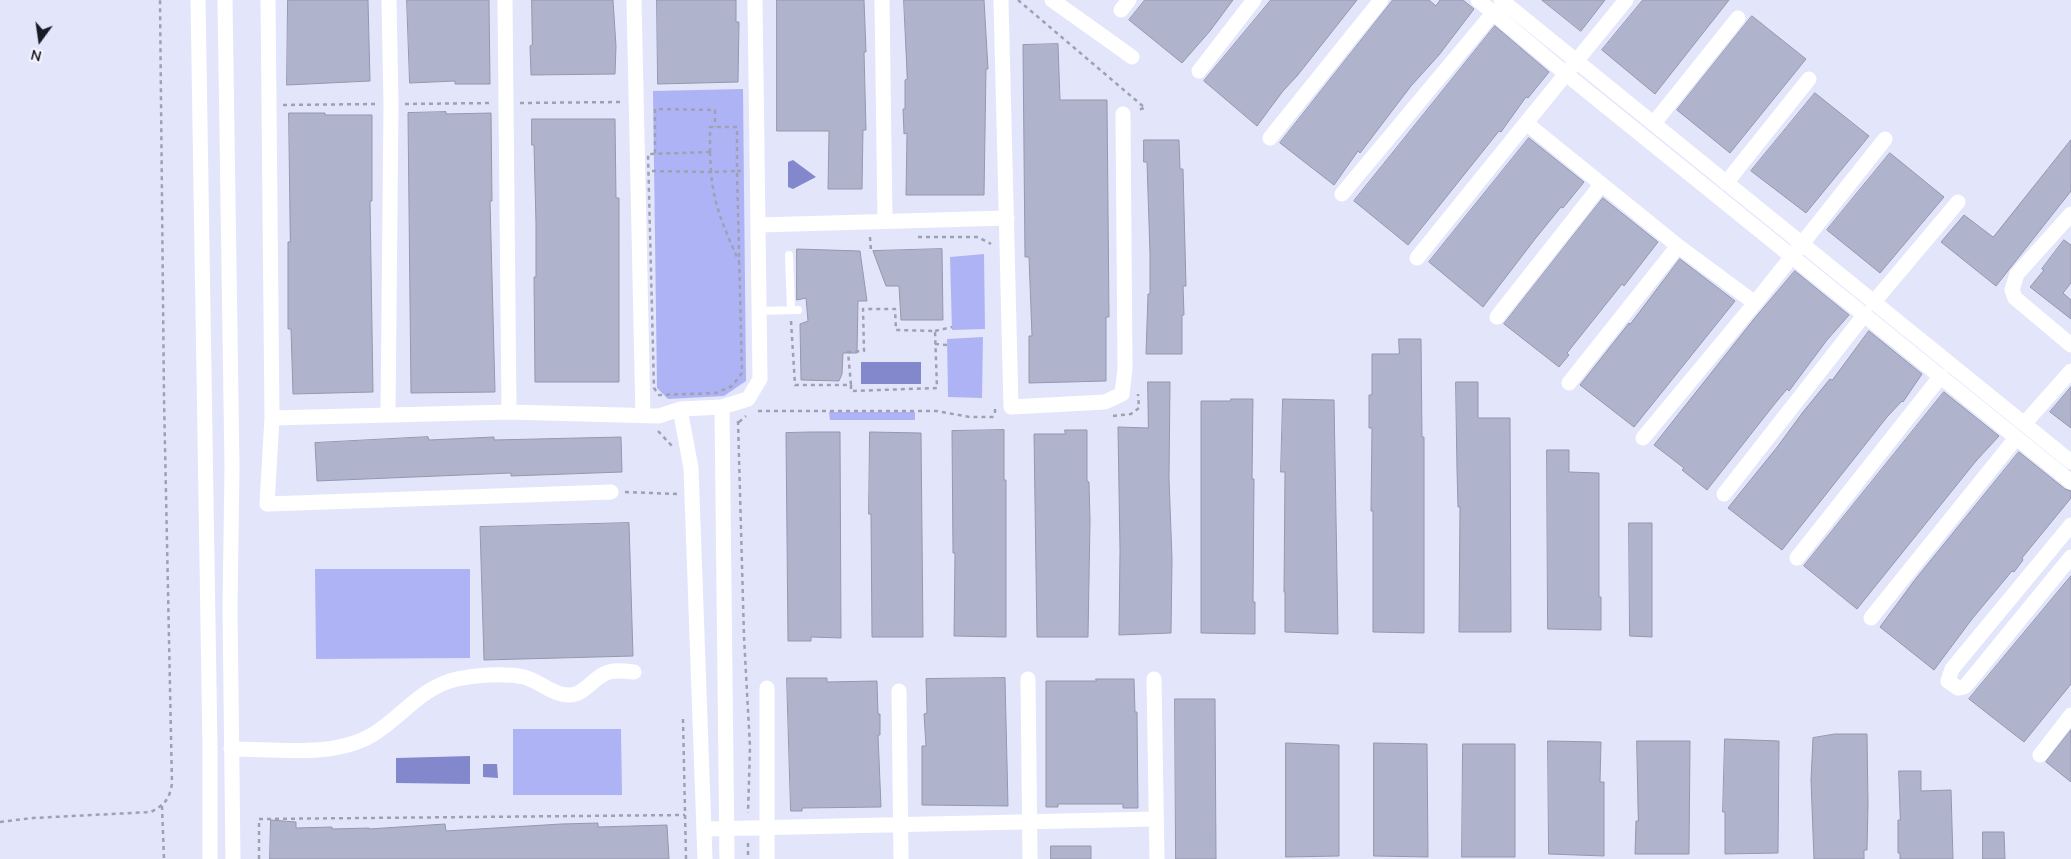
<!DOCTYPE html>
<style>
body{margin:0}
#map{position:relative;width:2071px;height:859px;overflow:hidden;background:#e3e6fb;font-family:"Nunito Sans",sans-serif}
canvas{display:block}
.north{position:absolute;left:15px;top:15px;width:50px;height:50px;-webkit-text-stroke:4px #f3f4ff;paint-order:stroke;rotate:194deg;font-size:14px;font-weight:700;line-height:20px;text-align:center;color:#191a23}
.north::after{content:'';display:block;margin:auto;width:18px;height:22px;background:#191a23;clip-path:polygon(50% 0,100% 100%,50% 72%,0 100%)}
</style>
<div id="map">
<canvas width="2071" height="859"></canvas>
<div class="north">N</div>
</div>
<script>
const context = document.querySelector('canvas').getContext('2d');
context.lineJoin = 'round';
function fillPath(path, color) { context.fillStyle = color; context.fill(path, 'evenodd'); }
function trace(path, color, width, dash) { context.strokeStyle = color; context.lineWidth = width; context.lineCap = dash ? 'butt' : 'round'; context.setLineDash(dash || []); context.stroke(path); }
const green = new Path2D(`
 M743,89L746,381L724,396L668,399L657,388L653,91Z
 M984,254L985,329L952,330L950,257Z
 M983,337L982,398L948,397L947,339Z
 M829,412H915V420H830Z
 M315,569H470V658L316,659Z
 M513,729H621L622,795H513Z`);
const water = new Path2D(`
 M793,160L816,177L793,189L788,187V162Z
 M861,362H921V384H861Z
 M470,756V784L396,783V758Z
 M483,764H497L498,778L483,777Z`);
const building = new Path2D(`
 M288,0H368L370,81L287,85Z
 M407,0H489L490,84H455V81L410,83Z
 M532,0H613L616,46L615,74L531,75L530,46L532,45Z
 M657,0H736V22H739L738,82L658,84Z
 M777,0H864L866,52H864L866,130H863L862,189H828L829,131H777Z
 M904,0H984L988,69H986L984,195H906L907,133L904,134L903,109H905V80L907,79Z
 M1145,0H1233L1210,31L1182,63L1129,20Z
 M1271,0H1357L1297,76L1283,91L1257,126L1204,81Z
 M1393,0H1429L1436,6L1440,0H1463L1474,9L1439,55L1411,86L1360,153L1358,151L1334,185L1280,143Z
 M1542,0H1605L1581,31Z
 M1643,0H1729L1655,94L1602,50Z
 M1752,16L1806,59L1730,153L1677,110Z
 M1495,26L1549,72L1528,98L1526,97L1501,132L1499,131L1408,245L1354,201Z
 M1058,44L1060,100H1107L1109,317H1106V381L1029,383V336H1032L1029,257H1025L1023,45Z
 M1815,93L1869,136L1806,213L1751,171Z
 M446,112V114L491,113L492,201H490L495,392L411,393L408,113Z
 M289,113H325V115H372V201H370L373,392L293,394L291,329H288V242H290Z
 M532,119H615L616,198H619V382H535L534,277H536V224L534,145H532Z
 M1529,138L1584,182L1563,208L1561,207L1535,239L1483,307L1429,262Z
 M1144,140H1179L1180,169H1183L1186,286H1183L1184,315H1182V354H1146L1148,294H1150V254L1147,162H1144Z
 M2071,140V191L1996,286L1941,242L1964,215L1993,237Z
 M1890,153L1944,197L1880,273L1827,230Z
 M1603,198L1658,242L1624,286L1622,284L1567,353L1569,355L1559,367L1504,324Z
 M2064,240L2071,245V283L2063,293L2071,300V319L2030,287L2044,270L2042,269Z
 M797,249L860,251L867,301H858L857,353H843L842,374L839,381L801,380L800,324L808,321L806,298L797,300Z
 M942,249L943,320H901L899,286H886L873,251Z
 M1680,259L1735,301L1634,427L1580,385L1629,323L1630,324Z
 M1795,271L1849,315L1827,340L1789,391L1787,389L1773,406L1707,490L1682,470L1684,468L1654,445L1754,319Z
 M1869,331L1922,374L1903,402L1902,401L1887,417L1782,550L1728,508L1778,446L1803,412L1830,379L1832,380Z
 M1399,339H1421L1422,437H1424V633L1373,632V511H1371L1372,428H1369V395H1372V354H1399Z
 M1148,382H1170L1169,479L1172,559L1171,633L1119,635L1120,551L1118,427L1148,428Z
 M1456,382H1478V418H1510L1511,632H1459L1460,507H1458L1457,470Z
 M2071,387V428L2050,412Z
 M1944,392L1999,436L1976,461L1857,609L1804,566Z
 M1231,399H1253L1252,479H1254L1253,602H1255V634L1201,633V401H1230Z
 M1283,399L1334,400L1338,634L1285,632V592H1284L1285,472H1281Z
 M1004,430V480H1006V637L954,636L955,553H953L952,431Z
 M1065,430H1087V481L1089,482L1090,521L1088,637H1037L1034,434H1065Z
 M810,432H840L841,638L811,637V641H788L786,433Z
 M870,432L921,433L923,637H872L871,514H869Z
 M428,437L429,440L494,437V440L621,437L622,472L511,476V473L317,481L315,443Z
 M1547,450H1569V472L1599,473V597H1601V630L1548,629Z
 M2019,452L2065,489L2071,491V498L2022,558L2023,560L2014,572L2012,571L1972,619L1934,670L1880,627L1914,581Z
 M629,523L633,656L484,660L480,527Z
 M1629,523H1652V637L1630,636Z
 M2071,576V684L2024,742L1969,699Z
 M787,678H827V682L877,681L878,714H880V735H878L881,807L802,808V811H791Z
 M1005,678L1008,806L922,805V746H926L924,714L927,713L926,679Z
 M1096,679H1134L1135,712H1137L1138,808H1123V804H1058V807H1046V681H1096Z
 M1175,699H1215L1216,859H1176Z
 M2071,730V782L2046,762Z
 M1835,734H1867L1868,804L1867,850H1864V859H1814L1811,780L1813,738Z
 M1725,739L1779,741L1778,853L1725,854V812H1723Z
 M1548,741L1601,742L1600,782H1604V856L1549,854Z
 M1637,741H1690L1689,854H1635L1636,821H1638Z
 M1286,743L1339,745V856L1286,857Z
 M1374,743L1427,744L1428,857L1374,856Z
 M1463,744H1515V857H1462Z
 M1899,771H1921V791L1951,790L1953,859H1900V853H1898V820H1900Z
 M271,820L296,822V828L332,827V829L369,828V829L445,824L446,831L561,824L598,823V827L667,825L669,859H270Z
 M1983,832H2004L2005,859H1983Z
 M1051,846H1091V859H1051Z`);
const path = new Path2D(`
 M1018,0L1145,108L1137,110
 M520,103L622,102
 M405,104L492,103
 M283,105L377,104
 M710,152L711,172L737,171L742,373L732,386L716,393L659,395L654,388L648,154Z
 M710,152V127H737V171H744
 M655,153V109L715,110V127
 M652,171L711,172C714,208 725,229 739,262
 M870,237L871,251
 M918,237H978L991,244
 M791,321L795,385H851V391L937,388L935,331L896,330L895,309H863L864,351L848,352L851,385
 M935,331L952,327
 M935,344L947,345
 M995,409V417
 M758,411H936L970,417H995
 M1113,416L1131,414L1139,408L1138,394
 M738,421L744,637L750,747L748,813
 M739,422L746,416
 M658,431L672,446
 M625,492L677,494
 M683,719L686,859
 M162,806L164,859
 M0,822L33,818L151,812C165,804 169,800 172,784L164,398L160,0
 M748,843V859
 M259,859V819L685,815`);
const lane = new Path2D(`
 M789,255L791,310
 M759,311L798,310`);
const street = new Path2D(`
 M198,0L210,748V859
 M225,0L232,467L230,608L233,859
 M268,0L272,418L267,504L611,492
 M505,0L509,412
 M634,0L643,416
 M882,0L885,221
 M1052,0L1132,57
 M1478,0L1566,74L2071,482
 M1501,0L2071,462
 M1626,0L1526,123L1678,246L1755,303
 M1001,1L1011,407L1105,402L1122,394L1125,369L1123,114
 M1121,10L1129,0
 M1199,71L1254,0
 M1654,123L1738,18
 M1270,138L1381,0
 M1726,183L1809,79
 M1342,194L1494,12
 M2071,214L2017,274L2012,290L2015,298L2071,345
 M759,225L1007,218
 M1417,258L1526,123
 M1873,303L1958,202
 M1497,317L1601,185
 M1569,383L1678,246
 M722,407L727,859
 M680,409L691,468L705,859
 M388,414L391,104L389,0
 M272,418L509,412L659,416L680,409L722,407L748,399L760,379L755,0
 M2024,424L2071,371
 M1643,438L1755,303L1885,139
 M1724,494L1865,314
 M2071,525L1952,669L1948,681L1958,688L1964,687L1968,683L2071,557
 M1797,558L1941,376
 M1871,618L2016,438
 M1028,679L1030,859
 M1154,679L1157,859
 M767,688V859
 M899,691L901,859
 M231,749C276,749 333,758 372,735C402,717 421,687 457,679C476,675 505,673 524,677C540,681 553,696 570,695C584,694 592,680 604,674C613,669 625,671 634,672
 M2040,755L2071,715
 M704,829L1155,819`);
fillPath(green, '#aeb3f5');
fillPath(water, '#8388cc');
fillPath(building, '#b0b3cc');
trace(building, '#9497af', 1);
trace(path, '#9fa1b2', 2.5, [4, 4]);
trace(lane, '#fff', 8);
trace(street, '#fff', 15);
</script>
